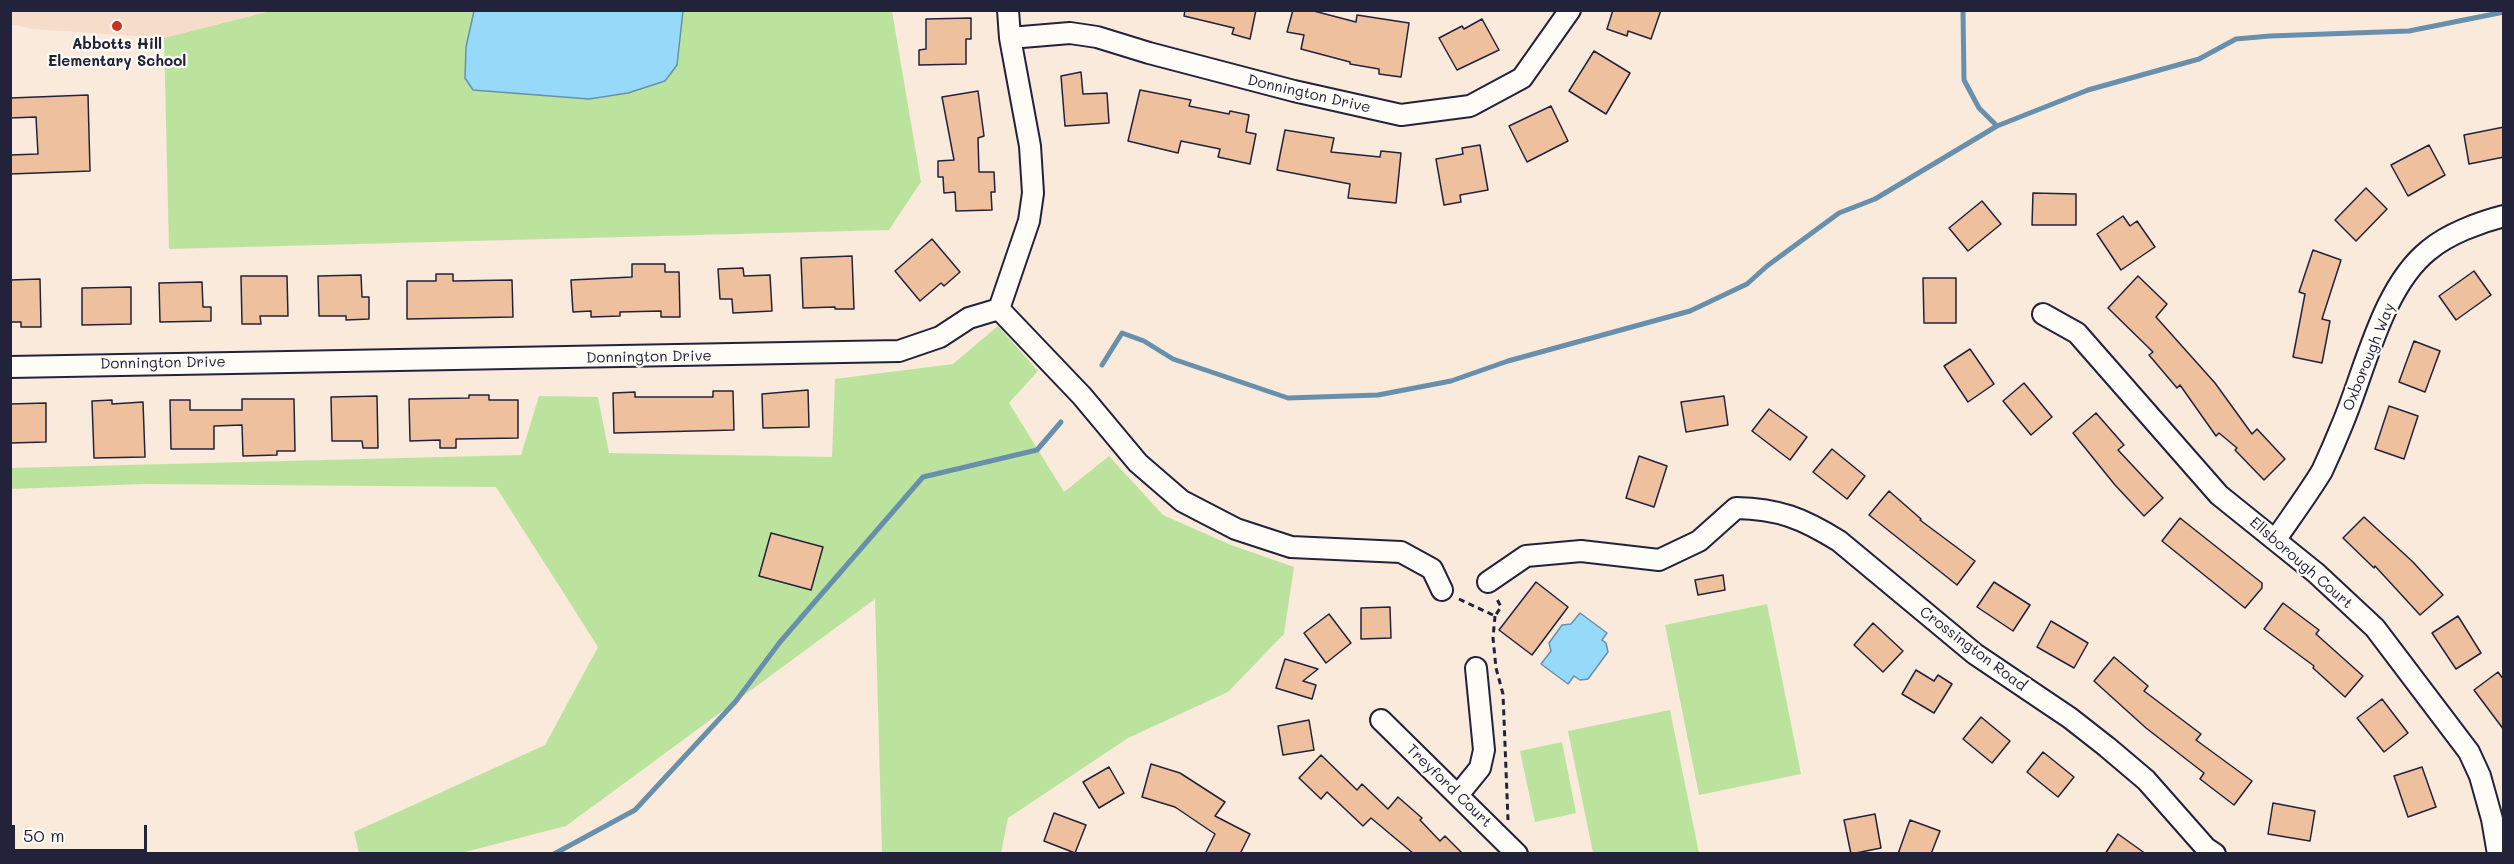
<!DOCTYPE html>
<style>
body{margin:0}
#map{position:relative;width:2514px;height:864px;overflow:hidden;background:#f9eadc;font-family:Mali,sans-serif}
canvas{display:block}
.frame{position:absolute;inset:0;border:12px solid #22223b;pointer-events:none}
.scale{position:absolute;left:12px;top:825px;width:135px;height:27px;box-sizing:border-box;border:3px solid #22223b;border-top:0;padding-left:8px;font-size:18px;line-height:21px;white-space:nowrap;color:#22223b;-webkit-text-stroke:4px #fdfcf7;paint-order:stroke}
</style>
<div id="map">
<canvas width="2514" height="864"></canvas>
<div class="frame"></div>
<div class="scale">50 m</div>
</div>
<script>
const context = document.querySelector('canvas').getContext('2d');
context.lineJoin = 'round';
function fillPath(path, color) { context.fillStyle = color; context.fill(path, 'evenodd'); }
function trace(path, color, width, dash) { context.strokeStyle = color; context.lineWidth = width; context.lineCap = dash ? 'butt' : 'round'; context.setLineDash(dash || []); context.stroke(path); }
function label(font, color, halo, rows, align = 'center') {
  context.font = font + ' Mali,sans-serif'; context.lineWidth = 4.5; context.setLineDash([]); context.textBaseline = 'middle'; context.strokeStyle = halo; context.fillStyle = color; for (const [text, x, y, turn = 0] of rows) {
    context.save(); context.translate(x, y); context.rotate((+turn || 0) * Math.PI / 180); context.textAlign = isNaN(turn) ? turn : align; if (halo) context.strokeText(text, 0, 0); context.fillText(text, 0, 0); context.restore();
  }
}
const built = new Path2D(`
 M11,10H275V11L164,38L33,29L11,24Z`);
const green = new Path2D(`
 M275,10L892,11L921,182L889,230L169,249L164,38Z
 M998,326L1038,371L1009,403L1064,492L1109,456L1163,515L1231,545L1294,567L1284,634L1228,692L1128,738L1008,818L1001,853H882L875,599L566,826L461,853H359L354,832L545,745L598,647L496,487L145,484L11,489L10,468L521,455L539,396L598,397L609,453L832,457L835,379L953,364Z
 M1767,604L1801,774L1699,795L1665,625Z
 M1670,710L1699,853H1593L1568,731Z
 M1562,742L1576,813L1535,822L1520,751Z`);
const water = new Path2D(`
 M474,11H683L677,65L665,81L628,93L589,99L473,90L465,78L466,47Z
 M1580,613L1607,633L1602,640L1606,643L1608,652L1588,679L1580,680L1574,676L1568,684L1541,664L1551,651L1549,643L1562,625L1571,624Z`);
const stream = new Path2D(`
 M1963,10L1964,80L1979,108L1997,126
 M1102,365L1122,333L1144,341L1173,359L1288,398L1378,395L1451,381L1508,361L1690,311L1747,284L1767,266L1839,213L1875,199L1997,126L2088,90L2199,59L2236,39L2270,36L2409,31L2504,12
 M554,854L635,810L736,701L780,642L923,477L1037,450L1061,422`);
const building = new Path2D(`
 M1185,10H1256L1250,39L1232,34L1234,28L1184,16Z
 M1293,10H1310L1356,22L1357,15L1409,23L1401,77L1379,74V69L1350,64V62L1301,49L1304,35L1287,32Z
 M1613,10H1661L1651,39L1628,31L1627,36L1607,29Z
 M971,18V39H966V64L919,65V50L926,49V19Z
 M1482,19L1499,50L1457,70L1439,38L1462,26L1464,29Z
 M1594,51L1630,73L1606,114L1569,91Z
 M1081,72L1083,94L1107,93L1109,123L1065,126L1061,76Z
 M1140,90L1191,100L1189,106L1229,114L1230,111L1249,115L1246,132L1256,134L1250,164L1218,157L1220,149L1181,141L1178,153L1128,141Z
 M978,91L984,136L978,138L979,172H994L995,192H991L992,210L956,211L955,192L944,193L943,177H938V161L954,160L942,97Z
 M88,95L90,171L10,174V155L38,154L36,117L10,118V98Z
 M1551,106L1568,141L1527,162L1509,126Z
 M2504,127V157L2469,164L2464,135Z
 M1285,130L1334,138L1331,152L1380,157L1381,151L1401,153L1396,203L1348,198L1350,184L1277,170Z
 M1480,145L1488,190L1460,195L1461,202L1444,205L1436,159L1463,154L1462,148Z
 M2429,145L2445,175L2408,196L2391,165Z
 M2366,188L2387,209L2356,241L2335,220Z
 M2033,193L2076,194V225H2032Z
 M1982,201L2001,224L1968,251L1949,228Z
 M2123,216L2130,226L2137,221L2155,247L2121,270L2097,234Z
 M932,239L960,272L944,286L941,283L920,301L895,271Z
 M2313,250L2341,260L2322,319L2330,321L2322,363L2293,357L2305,294L2299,292Z
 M852,256L854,309H835V307L803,308L801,258Z
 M632,264H665V272H679L680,317H661V311L620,312V316L591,317V311L573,312L571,280L632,277Z
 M743,268L744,276L770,275L772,311L733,313L732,299H720L718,269Z
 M2474,271L2491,295L2456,320L2439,296Z
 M436,274H453V281L512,280L513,317L407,319V281H436Z
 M361,275L362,297H369V319L346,320V316H319L318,276Z
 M241,276H287L288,316H260L261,324H242Z
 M2138,276L2167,304L2156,317L2215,383L2252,434L2257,429L2285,459L2264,480L2235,450L2237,448L2219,433L2216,436L2180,385L2177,388L2149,355L2153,352L2108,308Z
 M1923,278H1956V323H1924Z
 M40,279L41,327H21V322H10V280Z
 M202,282L203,307H211V321L160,322L159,283Z
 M131,287V324L82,325V288Z
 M2414,341L2440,351L2425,392L2399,382Z
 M1970,349L1994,384L1968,402L1944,366Z
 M2024,383L2052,417L2031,435L2003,401Z
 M808,390L809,427L763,428L762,394Z
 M713,391H733L734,430L614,433L613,393L635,392V397H713Z
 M469,395H489V400H518V438L456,439V448H440V440L410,441L409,399L469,398Z
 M377,396L378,448H363L362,441H332L331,397Z
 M1724,396L1728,425L1686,432L1681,402Z
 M242,399H294L295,451H277V455L243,456L242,425L214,426V449H171L170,400H190V410H242Z
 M112,400V404L143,402L145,457L94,458L92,401Z
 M46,403V442L10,443V404Z
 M2389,406L2418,416L2404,459L2375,449Z
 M1769,409L1807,437L1790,460L1752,431Z
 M2096,413L2124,445L2118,450L2163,498L2144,516L2115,485L2073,433Z
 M1832,449L1865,476L1847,499L1813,472Z
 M1639,456L1667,466L1654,507L1626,498Z
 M1889,491L1921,519L1920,520L1975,561L1957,585L1869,515Z
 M2364,517L2413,562L2443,595L2420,615L2375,566L2374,568L2343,538Z
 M2180,518L2262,583V588L2245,608L2162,541Z
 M771,533L823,547L811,590L759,576Z
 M1723,575L1725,590L1698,595L1695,580Z
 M1536,582L1568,607L1532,655L1499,630Z
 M1994,582L2030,605L2013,631L1977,607Z
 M2283,603L2319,630L2316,634L2363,676L2345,697L2313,668L2314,666L2264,629Z
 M1390,607L1391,638L1361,639V608Z
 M1329,614L1351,643L1326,663L1304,633Z
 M2458,616L2481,653L2456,669L2432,633Z
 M2051,621L2088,643L2074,668L2037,647Z
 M1873,623L1903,651L1883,672L1854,645Z
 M2114,657L2148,686L2144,691L2201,734L2196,740L2252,781L2234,805L2200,779L2204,773L2146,728L2094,681Z
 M1285,659L1318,669L1303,681L1316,685L1312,699L1276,688Z
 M1916,670L1934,681L1938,675L1952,684L1934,713L1902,694Z
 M2498,672L2504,680V730L2474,690Z
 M2382,699L2408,733L2384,752L2357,718Z
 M1981,717L2010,741L1992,763L1963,739Z
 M1309,720L1314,750L1283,755L1278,726Z
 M2043,752L2074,777L2058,797L2027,772Z
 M1321,755L1357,790L1362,784L1388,809L1398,797L1422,818L1420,820L1440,841L1445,836L1463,854H1414L1371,818L1363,826L1327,792L1321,799L1299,778Z
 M1151,764L1180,773L1225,802L1215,816L1250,834L1240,854H1205L1215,834L1175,807L1142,797Z
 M1109,767L1124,793L1099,808L1083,782Z
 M2422,767L2436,807L2408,817L2394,776Z
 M2273,803L2315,811L2310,841L2268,834Z
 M1054,813L1086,825L1075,853L1044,841Z
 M1875,814L1881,848L1851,854L1844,820Z
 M1910,820L1940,831L1931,854H1898Z
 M2118,834L2146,854H2105Z`);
const path = new Path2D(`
 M1459,599L1495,616L1501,607L1496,597
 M1495,616L1493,638L1496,668L1503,694L1508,820`);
const minor = new Path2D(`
 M1010,38L1070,33L1097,37L1149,53L1294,91L1401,115L1470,106L1522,78L1570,10
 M999,309L1082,396L1138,463L1182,501L1236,529L1291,547L1401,552L1432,569L1442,590
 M2043,314L2077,333L2219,495L2316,573L2375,628L2469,752L2480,776L2492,819L2498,854
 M10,367L899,351L940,337L969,318L999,309L1029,221L1033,193L1030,146L1010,38L1008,10
 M2276,539C2291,517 2308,494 2322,471C2329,456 2336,440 2342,425C2365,371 2382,287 2429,250C2448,234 2480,222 2504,216
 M1488,582L1526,556L1581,551L1659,560L1699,541L1736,508C1779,509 1802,518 1839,541L1975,654L2070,718L2107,747L2146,780L2206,848L2215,854
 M1381,720L1517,854
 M1458,795L1480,768L1484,750L1476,668`);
const markers = [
 [117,26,6,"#c8321e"]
];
const poiNames = [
 ["Abbotts Hill",117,44],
 ["Elementary School",117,61]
];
const streetNames = [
 ["Donnington Drive",1309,94,13],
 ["Donnington Drive",649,357,-1],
 ["Oxborough Way",2369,357,-68],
 ["Donnington Drive",163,363,-1],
 ["Ellsborough Court",2301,563,41],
 ["Crossington Road",1973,649,37],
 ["Treyford Court",1449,786,44]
];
fillPath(built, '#f6ddc9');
fillPath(green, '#bce39e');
fillPath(water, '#96d9f8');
trace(water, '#6890ac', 1.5);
trace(stream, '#6890ac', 5);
fillPath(building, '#efc09e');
trace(building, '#22223b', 1.5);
trace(minor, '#22223b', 24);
trace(path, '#22223b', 3, [6, 4.5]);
trace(minor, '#fdfcf7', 20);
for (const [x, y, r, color] of markers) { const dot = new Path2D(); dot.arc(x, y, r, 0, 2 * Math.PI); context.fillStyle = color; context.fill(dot); trace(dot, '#fdfcf7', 2); }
label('bold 15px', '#22223b', '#fdfcf7', poiNames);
label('15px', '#22223b', '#fdfcf7', streetNames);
</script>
